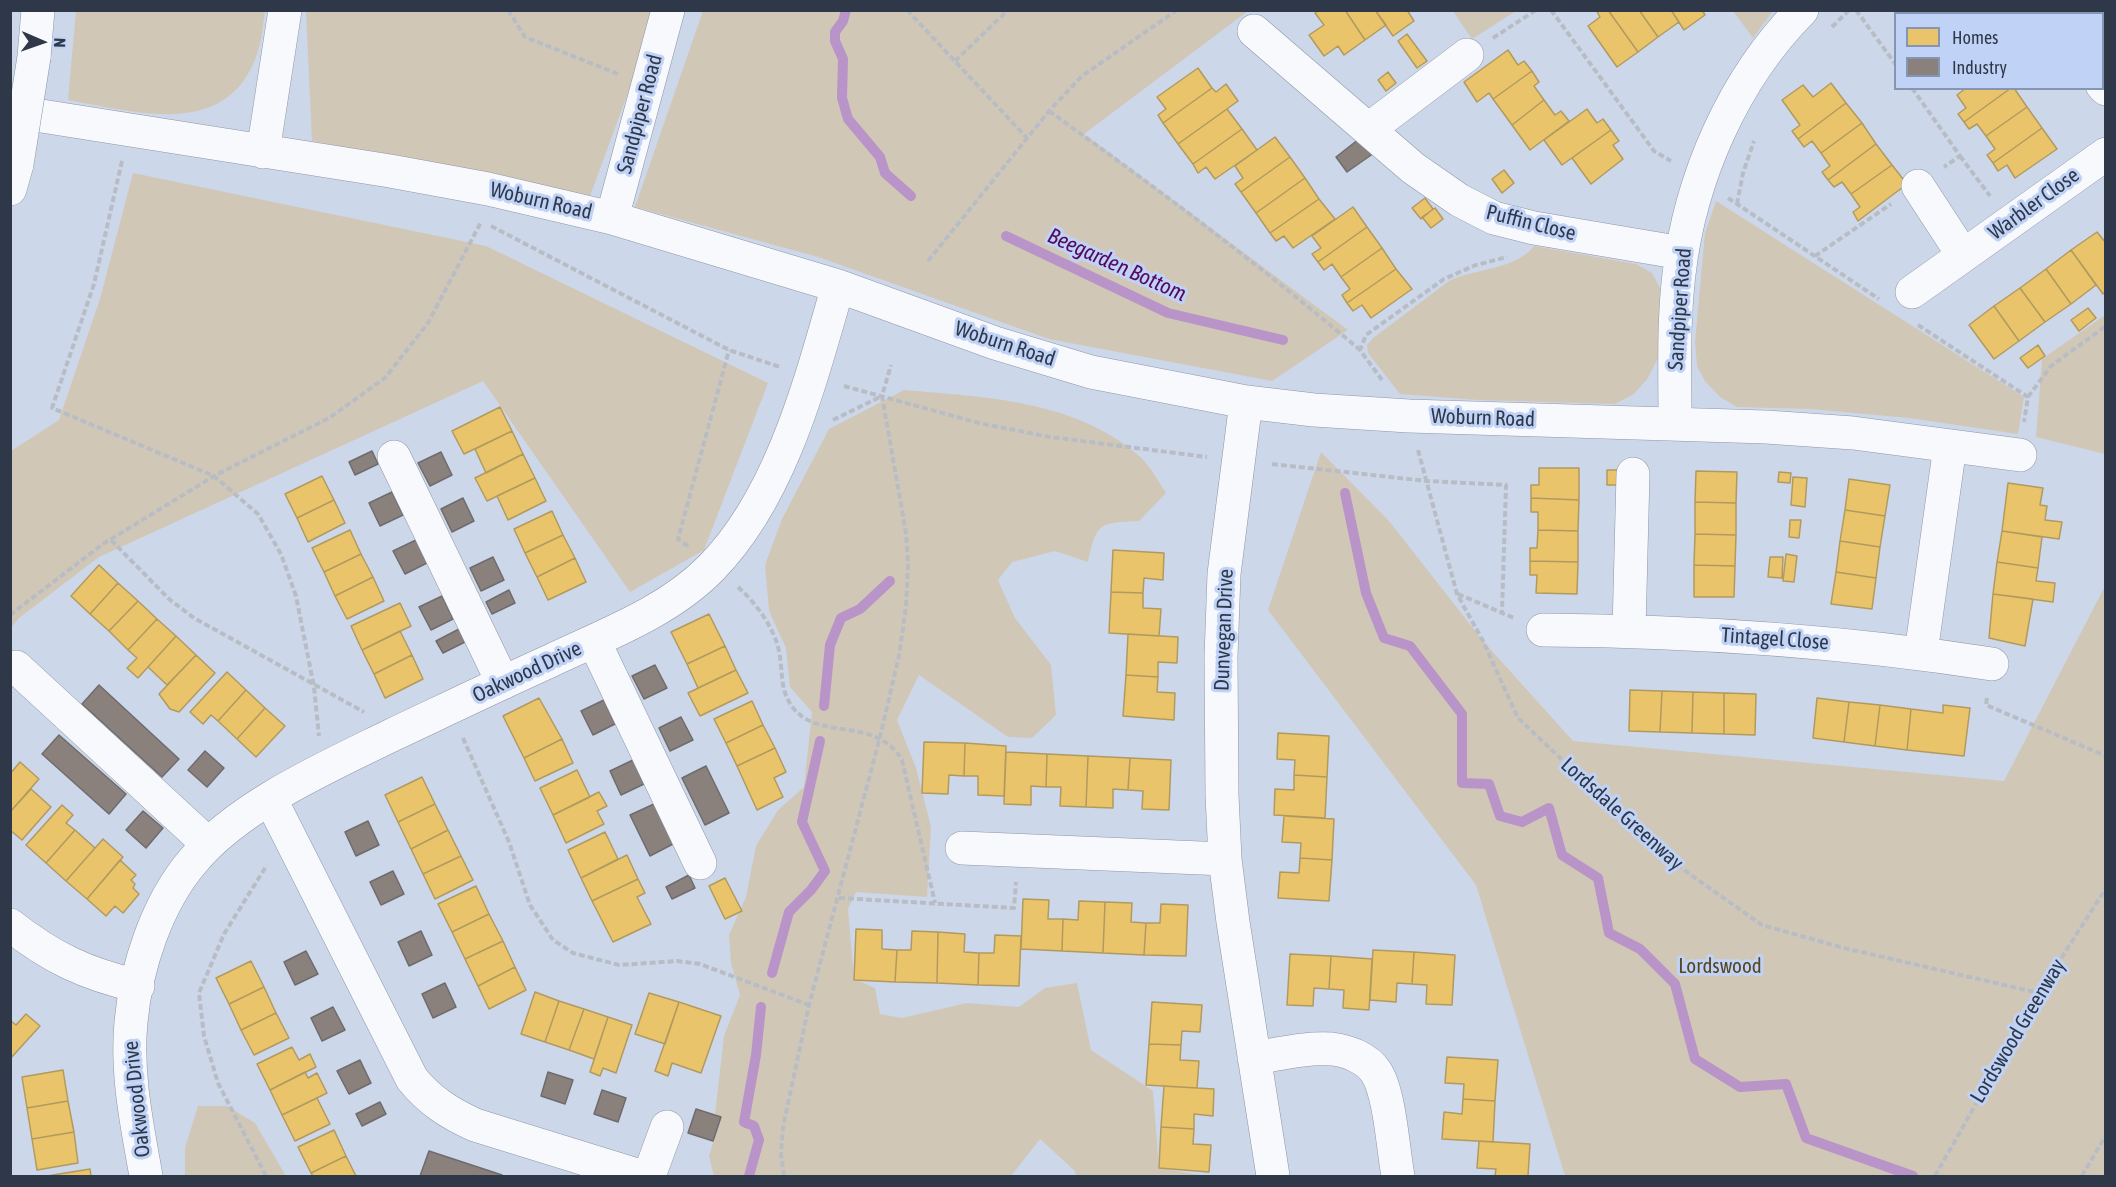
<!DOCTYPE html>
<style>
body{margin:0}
#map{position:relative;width:2116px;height:1187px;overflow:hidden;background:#cdd7ea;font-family:"Asap Condensed",sans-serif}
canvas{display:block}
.frame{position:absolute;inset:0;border:12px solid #2e3849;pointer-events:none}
.legend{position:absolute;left:1894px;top:12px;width:210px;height:78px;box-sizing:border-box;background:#c0d3f7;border:2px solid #8695b1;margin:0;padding:8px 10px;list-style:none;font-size:18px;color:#2e3849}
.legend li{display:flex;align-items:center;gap:12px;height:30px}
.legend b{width:30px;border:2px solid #8695b1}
.north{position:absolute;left:12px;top:12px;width:60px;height:60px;-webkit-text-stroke:4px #c0d3f7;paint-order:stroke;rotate:92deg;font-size:16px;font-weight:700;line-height:24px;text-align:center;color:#2e3849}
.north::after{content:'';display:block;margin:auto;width:21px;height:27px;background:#2e3849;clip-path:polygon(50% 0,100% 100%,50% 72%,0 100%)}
</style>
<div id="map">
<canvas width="2116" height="1187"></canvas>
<div class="frame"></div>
<ul class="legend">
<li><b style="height:16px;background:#e9c46a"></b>Homes</li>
<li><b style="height:16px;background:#8a817c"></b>Industry</li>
</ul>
<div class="north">N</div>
</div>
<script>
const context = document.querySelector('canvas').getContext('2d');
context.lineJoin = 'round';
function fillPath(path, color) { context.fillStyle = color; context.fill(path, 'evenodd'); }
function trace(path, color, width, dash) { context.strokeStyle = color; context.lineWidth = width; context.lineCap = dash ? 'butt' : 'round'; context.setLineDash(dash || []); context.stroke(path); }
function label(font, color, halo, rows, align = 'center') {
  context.font = font + ' "Asap Condensed",sans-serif'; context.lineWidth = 6; context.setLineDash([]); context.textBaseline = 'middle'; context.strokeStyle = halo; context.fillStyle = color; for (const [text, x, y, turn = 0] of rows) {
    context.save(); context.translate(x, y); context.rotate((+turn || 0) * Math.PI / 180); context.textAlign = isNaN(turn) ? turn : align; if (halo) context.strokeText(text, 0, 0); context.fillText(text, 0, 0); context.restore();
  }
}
const green = new Path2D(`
 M76,11V10L265,11C263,24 262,39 258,51C230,141 136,112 68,100Z
 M306,11H658L590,196L312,141Z
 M703,11H1248L1084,134L1348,330L1272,381L1049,339L818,257L635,207Z
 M1453,11H1516L1472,39Z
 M1733,11H1773L1753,38Z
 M133,173L486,246L768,383L704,550L630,592L483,381L99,557L19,618L11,628V451L59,420L100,299Z
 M1716,201L2024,397L2018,434L1909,418L1811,409L1737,407L1720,397L1705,381L1697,366L1695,342L1705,233Z
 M1534,246L1636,264L1652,273L1660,288L1658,358L1648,378L1634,394L1615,404L1478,400L1400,394L1368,353L1367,345L1373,338L1449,281C1475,268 1516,270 1534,246Z
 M2105,315V454L2036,437L2042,359Z
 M904,390C985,397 1075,400 1139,456C1150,465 1158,481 1166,493L1139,521C1099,523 1097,522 1088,562L1055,551L1012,562L998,580L1015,618L1051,665L1056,715L1032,738L1008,737L919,675L897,720L916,768L931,827L927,897L856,892L848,909L854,979L875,988L880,1014L902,1018L967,1003L1019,1007L1045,988L1077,983L1091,1050L1153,1091L1159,1168L1207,1176H1076L1075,1171L1040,1139L1011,1176H714L709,1156L721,1117L715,1114L724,1036L740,995L731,963L729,935L746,897L756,846L778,810L804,787L812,712L790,687L786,648L769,611L765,565L782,519L829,429Z
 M1321,452L1389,521L1483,641L1573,741L2004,781L2105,586V1176H1565L1476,885L1268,610Z
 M198,1106H227L255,1123L286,1176H185V1148Z`);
const homes = new Path2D(`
 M1319,10H1345L1365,40L1344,55L1338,46L1324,56L1309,35L1324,25L1315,13Z
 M1345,10H1375L1386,25L1365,40Z
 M1375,10H1407L1414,21L1393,36Z
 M1596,10H1608L1638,52L1617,67L1588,26L1600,17Z
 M1608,10H1639L1658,37L1638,52Z
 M1639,10H1671L1679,22L1658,37Z
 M1671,10H1702L1705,15L1684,30Z
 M1897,10H1944L1940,14H1899Z
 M1407,34L1427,61L1417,68L1398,41Z
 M1508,50L1518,65L1524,61L1532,71L1493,99L1489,93L1477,102L1464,82Z
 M1198,68L1212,88L1163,123L1158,115L1166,109L1157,97Z
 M1532,71L1539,82L1534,86L1544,100L1512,125L1493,99Z
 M1388,72L1396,83L1386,91L1378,80Z
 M1831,83L1846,103L1798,139L1792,131L1800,125L1782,100L1803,85L1813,97Z
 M1226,84L1238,101L1178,144L1163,123L1212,88L1216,92Z
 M1966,88H2011L1964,122L1958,114L1966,108L1957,95Z
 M2011,88H2014L2027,107L1986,136L1977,124L1969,129L1964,122Z
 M1544,100L1555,115L1561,111L1569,121L1530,150L1512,125Z
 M1846,103L1862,123L1821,153L1812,141L1804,147L1798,139Z
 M2027,107L2042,128L1993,163L1987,155L1995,149L1986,136Z
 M1227,109L1242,129L1193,164L1178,144Z
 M1587,109L1597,123L1603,119L1611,130L1562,165L1544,140Z
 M1862,123L1876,144L1828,180L1822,172L1830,166L1821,153Z
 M2042,128L2057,149L2015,178L2007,165L1998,171L1993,163Z
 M1242,129L1257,150L1215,179L1206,167L1198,173L1193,164Z
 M1611,130L1619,141L1613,145L1623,159L1591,184L1572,158Z
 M1275,137L1290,157L1241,192L1235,184L1243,178L1235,166Z
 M1876,144L1892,165L1851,194L1842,182L1834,187L1828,180Z
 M1290,157L1305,178L1256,213L1241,192Z
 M1892,165L1907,184L1858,221L1853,212L1860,207L1851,194Z
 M1504,170L1514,183L1502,193L1492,179Z
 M1305,178L1319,199L1270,233L1256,213Z
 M1425,198L1433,209L1421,219L1412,208Z
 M1319,199L1335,219L1293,248L1284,236L1276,241L1270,233Z
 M1353,207L1367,227L1318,262L1312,254L1321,248L1312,236Z
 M1435,208L1443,219L1431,228L1422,217Z
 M1367,227L1382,248L1341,277L1332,264L1324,270L1318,262Z
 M2097,232L2106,243V291L2103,294L2071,250Z
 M1382,248L1396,269L1347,303L1342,295L1350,289L1341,277Z
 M2071,250L2096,285L2071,304L2046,269Z
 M1396,269L1412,289L1371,318L1362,305L1353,311L1347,303Z
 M2046,269L2071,304L2045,322L2020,288Z
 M2020,288L2045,322L2019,341L1994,306Z
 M1994,306L2019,341L1994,359L1969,325Z
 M2088,308L2096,318L2079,331L2071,320Z
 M2038,345L2045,356L2028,368L2020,358Z
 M500,407L512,431L464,454L452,431Z
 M512,431L523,454L486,473L475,449Z
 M523,454L535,478L487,501L475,478Z
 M1539,468H1579V500L1531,498V485H1539Z
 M1607,470H1618L1617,485H1607Z
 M1696,471L1737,472L1736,503L1695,502Z
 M1779,472L1791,473L1790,483L1778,482Z
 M322,476L334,500L297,518L285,494Z
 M1793,477L1807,478L1805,507L1791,505Z
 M535,478L546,501L508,520L497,496Z
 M1849,479L1890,485L1885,516L1845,510Z
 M2008,483L2043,488L2040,505L2047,506L2045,520L2062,522L2059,539L2002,531Z
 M1531,498L1579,500L1578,531L1538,530V512H1531Z
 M334,500L345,523L308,542L297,518Z
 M1695,502L1736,503V535L1695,534Z
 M1845,510L1885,516L1880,547L1840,541Z
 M552,511L563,535L525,553L514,529Z
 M1790,520H1801L1799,538L1789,537Z
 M350,530L361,554L324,572L312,548Z
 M1538,530L1578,531V562L1530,561V548H1537Z
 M2002,531L2042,537L2038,568L1997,562Z
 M1695,534L1736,535L1735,566L1694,565Z
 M563,535L575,558L537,577L525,553Z
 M1840,541L1880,547L1876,578L1836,572Z
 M1113,550L1164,553L1163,580L1144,578L1143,593L1111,592Z
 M361,554L373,577L335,596L324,572Z
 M1786,554L1797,556L1794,582L1783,581Z
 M1770,557H1783L1782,578L1768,577Z
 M575,558L586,582L548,600L537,577Z
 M1530,561L1578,562L1577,594L1536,593L1537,575H1530Z
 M1997,562L2038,568L2036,581L2055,583L2053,602L1993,594Z
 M99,565L118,583L90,614L71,596Z
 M1694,565L1735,566L1734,597H1694Z
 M1836,572L1876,578L1872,609L1831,604Z
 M373,577L384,601L347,619L335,596Z
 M118,583L138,601L109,631L90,614Z
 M1111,592L1143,593V608L1161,609L1159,636L1109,633Z
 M1993,594L2033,599L2025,646L1989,638Z
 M138,601L157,619L128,650L109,631Z
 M400,603L411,626L362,650L351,626Z
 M709,614L725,646L687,664L671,632Z
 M157,619L176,636L138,678L127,668L137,658L128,650Z
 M400,631L412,655L374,674L362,650Z
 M1128,634L1178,637L1177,663L1158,662V677L1126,675Z
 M176,636L196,655L167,685L148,667Z
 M725,646L736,670L698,688L687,664Z
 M196,655L215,673L179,712L170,709L159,694Z
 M412,655L423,679L385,698L374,674Z
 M736,670L748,693L700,716L688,693Z
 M227,672L246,690L218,721L211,715L203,724L190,712Z
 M1126,675L1158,677L1157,692L1175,693L1174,720L1123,716Z
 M246,690L265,708L237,739L218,721Z
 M1630,690L1662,691L1660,732L1629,731Z
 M1662,691L1693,692L1692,733L1660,732Z
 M1693,692L1724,693V734L1692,733Z
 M1724,693L1756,694L1755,735L1724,734Z
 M539,698L562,739L524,758L503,716Z
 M1817,698L1849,702L1844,742L1813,738Z
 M752,701L763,725L726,743L714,719Z
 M1849,702L1880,705L1875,746L1844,742Z
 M1880,705L1911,709L1907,750L1875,746Z
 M1943,705L1970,708L1964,756L1907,750L1911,709L1943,713Z
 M265,708L285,726L256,757L237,739Z
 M763,725L775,748L737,766L726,743Z
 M1278,733L1329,736L1327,777L1294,775L1295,760L1277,759Z
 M562,739L573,763L535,781L524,758Z
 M924,742L965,743L964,776L949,775L948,794L922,793Z
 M965,743L1006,746L1004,796L978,795V776H964Z
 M775,748L786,772L774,778L783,797L757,810L737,766Z
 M1006,752L1047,754L1046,787L1031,786V805L1004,804Z
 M1047,754L1088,756L1086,807L1060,806L1061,787H1046Z
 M1088,756L1130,758L1128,790L1113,789V808L1086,807Z
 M1130,758L1171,760L1169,810L1142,809L1143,791L1128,790Z
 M20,762L39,779L10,812V774Z
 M577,770L590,797L553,815L540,788Z
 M1294,775L1327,777L1325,818L1274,815L1275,789L1294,790Z
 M422,777L435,804L398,822L385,795Z
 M31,789L51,807L22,840L10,830V812Z
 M599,792L607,806L597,811L604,824L566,843L553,815Z
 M435,804L448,830L411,849L398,822Z
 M62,805L73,815L66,823L75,830L46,863L26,845Z
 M1284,816L1334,819L1332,860L1300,858L1301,843L1282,842Z
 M75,830L95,848L66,881L46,863Z
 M448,830L461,856L423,874L411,849Z
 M605,832L618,859L581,878L568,850Z
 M103,839L123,857L87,899L66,881Z
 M627,855L638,879L592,901L581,878Z
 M461,856L473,880L435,899L423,874Z
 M1300,858L1332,860L1329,901L1278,898L1280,872L1299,873Z
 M120,860L136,875L131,880L135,884L133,888L139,894L123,913L115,906L106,916L87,899Z
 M725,878L742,911L725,919L709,886Z
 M638,879L645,893L637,897L651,924L613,942L592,901Z
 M476,886L489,914L452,932L438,904Z
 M1023,899L1049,900L1048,919H1063L1062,951L1021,949Z
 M1079,901L1105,902L1103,953L1062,951L1063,919L1078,920Z
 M1105,902L1132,903L1131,922L1146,923L1144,955L1103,953Z
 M1161,904L1188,905L1186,956L1144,955L1146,923H1160Z
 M489,914L503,941L465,959L452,932Z
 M856,929L882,930V949L897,950L895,982L854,980Z
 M912,931L938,932L937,983L895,982L897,950H911Z
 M938,932L965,934L964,952L979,953L978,985L937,983Z
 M995,935L1021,936L1019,986L978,985L979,953H994Z
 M503,941L515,967L478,986L465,959Z
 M1373,950L1414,952L1412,984L1397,983L1396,1002L1370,1000Z
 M1414,952L1455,955L1452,1005L1426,1004L1427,985L1412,984Z
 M1290,954L1331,956L1329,989L1314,988L1313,1006L1287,1005Z
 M1331,956L1372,959L1369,1010L1343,1008L1344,990L1329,989Z
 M251,961L264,987L229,1004L216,978Z
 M515,967L526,990L489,1009L478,986Z
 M264,987L276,1013L241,1030L229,1004Z
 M535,992L559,1001L545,1042L521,1034Z
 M649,993L679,1002L665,1044L635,1034Z
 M559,1001L584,1009L569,1050L545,1042Z
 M679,1002L721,1016L701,1073L672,1063L668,1076L655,1071Z
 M1152,1002L1202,1005L1200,1032L1182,1031L1181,1045L1149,1044Z
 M584,1009L608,1017L594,1059L569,1050Z
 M276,1013L289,1038L254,1055L241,1030Z
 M26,1014L40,1026L10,1059V1020L16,1025Z
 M608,1017L632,1025L616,1073L603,1068L600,1076L590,1072Z
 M1149,1044L1181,1045L1180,1060L1199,1061L1197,1088L1146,1085Z
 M292,1047L299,1060L310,1054L316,1067L270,1090L257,1064Z
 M1447,1057L1498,1060L1495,1101L1463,1099L1464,1084L1445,1083Z
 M63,1070L68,1101L27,1108L22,1077Z
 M305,1072L308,1078L317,1073L327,1093L282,1115L270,1090Z
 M1164,1086L1214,1089L1213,1116L1194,1114V1129L1161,1127Z
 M317,1098L330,1124L295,1141L282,1115Z
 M1463,1099L1495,1101L1493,1142L1442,1139L1444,1112L1462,1114Z
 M68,1101L74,1132L32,1139L27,1108Z
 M1161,1127L1194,1129L1193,1144L1211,1145L1209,1172L1159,1168Z
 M334,1130L346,1156L311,1173L298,1147Z
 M74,1132L78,1163L37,1170L32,1139Z
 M1479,1141L1530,1144L1528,1176H1495L1496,1169L1477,1168Z
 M346,1156L356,1176H313L311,1173Z
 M90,1169L91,1176H47Z`);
const industry = new Path2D(`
 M1359,139L1374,153L1347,172L1336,157Z
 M372,451L378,464L355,475L349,462Z
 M441,452L452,475L430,486L418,463Z
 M392,492L403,515L380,526L369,503Z
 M463,498L474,521L452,532L441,509Z
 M416,540L427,563L405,574L393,551Z
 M493,557L504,580L481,591L470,568Z
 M509,590L515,603L492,614L486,602Z
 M442,596L453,619L431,630L419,607Z
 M459,629L465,642L443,653L436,641Z
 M655,665L667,688L644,699L632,676Z
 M99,685L179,759L162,777L82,704Z
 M604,700L615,724L593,735L581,711Z
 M681,717L693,740L670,751L659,728Z
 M59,735L126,794L109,814L42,754Z
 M205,751L224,768L207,787L188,770Z
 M633,760L644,784L621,795L610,771Z
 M706,766L729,813L705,825L682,778Z
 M654,804L673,844L650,856L630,815Z
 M143,811L163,828L146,848L126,830Z
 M368,821L379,845L356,856L345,832Z
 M393,871L404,894L381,905L370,882Z
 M689,875L695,888L672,899L666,887Z
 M421,931L432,955L409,966L398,942Z
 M306,951L318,974L295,985L284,962Z
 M445,983L456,1007L433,1018L422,994Z
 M333,1007L345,1030L322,1041L311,1018Z
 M360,1060L371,1083L349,1094L337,1071Z
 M548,1072L573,1080L565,1104L541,1096Z
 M602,1090L626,1098L618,1122L594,1114Z
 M380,1102L386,1114L362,1126L356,1114Z
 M696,1109L721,1117L713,1141L688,1133Z
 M429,1151L502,1175V1176H420Z`);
const stream = new Path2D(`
 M846,10L843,21L835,32V41L843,59L842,98L848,119L880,157L885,173L911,196
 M1006,236L1168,313L1283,340
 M1345,493L1366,593L1384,638L1410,646L1462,714V783L1489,784L1500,816L1522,822L1549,808L1562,855L1598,878L1609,933L1640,949L1675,984L1695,1059L1740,1087L1786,1084L1806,1138L1913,1176
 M824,706L830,645L841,618L860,609L890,581
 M772,973L789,912L811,890L825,871L802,822L820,741
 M749,1176L759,1140L754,1126L744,1122L756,1055L761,1007`);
const path = new Path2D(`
 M508,10L525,37L618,74
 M907,10L1027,138
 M1551,10L1654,151L1671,161
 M1856,10L1896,65
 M1832,27L1849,10
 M1493,38L1536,10
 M955,61L1008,10
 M1912,88L1960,156L1944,167
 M1049,111C1155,187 1260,265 1360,350
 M1960,156L1990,196
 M122,161L94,284L52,408L214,476L258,514L281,554L296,596L314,687L319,736
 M1728,198L1879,299
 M1737,204L1743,173L1754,141
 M491,226L729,350L780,367
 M1815,256L1891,204
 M928,261L1049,111L1082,76L1177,10
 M1918,325L2028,397L2024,422
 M1382,380L1360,350L1366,335L1444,279L1476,265L1507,257
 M844,386L979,423L1050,437L1207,457
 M2028,397L2051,366L2106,326
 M833,420L882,396
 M1418,450L1457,594L1483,641L1518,718L1664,856L1762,925L1844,948L2039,993
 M1272,464L1427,481L1506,485L1502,612
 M111,540L169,599L194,618L364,712
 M688,546L678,539L729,350
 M738,587C755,602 772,625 778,647C784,669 778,690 794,709C821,741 876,716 902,760L935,903
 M1458,594L1514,618
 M10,615L103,544L214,476L329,418L385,378L428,323L481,222
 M1987,698L1986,705L2106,756
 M463,738L509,842L530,905L553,940L573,953L619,965L677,961L700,964L809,1005
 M839,898L1014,908L1016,882
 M266,1176L218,1083L204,1036L199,993L224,934L267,865
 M784,1176L781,1154L783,1127L809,1005L880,737L899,656L906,606L908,565L906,533L882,396L891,365
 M1935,1176L2039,993L2106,888
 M2082,1176L2106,1135`);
const minor = new Path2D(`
 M2048,10L2051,14
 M1254,31L1413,168L1459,200L1494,218L1534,228L1682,253
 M34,57L38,10
 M2102,85L2106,89
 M10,111L390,171L488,189L612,218L838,286L995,343L1091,372L1246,402L1314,410L1409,416L1766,427L1853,433L2020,455
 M1369,129L1467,55
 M263,152L285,10
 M1918,186L1963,255
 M10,189L17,164
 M612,218L668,10
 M1912,292L2106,154
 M1246,402L1224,574L1221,657L1222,795L1225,859L1233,922L1273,1176
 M1675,424C1675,375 1673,324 1679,274C1690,179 1733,79 1802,10
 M394,457L503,683
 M1543,630C1694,631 1843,641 1992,664
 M1629,630L1633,474
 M594,641L700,863
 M1921,653L1950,446
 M16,667L208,844
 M271,800L412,1079C430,1101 449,1113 475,1125L640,1176
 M962,848L1225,859
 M10,925C52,958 86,974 138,986
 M1254,1058C1279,1054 1307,1047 1332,1049C1348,1051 1367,1058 1376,1072C1390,1093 1393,1150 1398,1176
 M146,1176C137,1125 126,1074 131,1022C136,967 157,903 193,861C238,806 329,766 392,735C445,710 497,685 550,661C605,635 668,612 711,568C782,496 811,379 838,286
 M649,1176L667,1127`);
const minorBridge = new Path2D(`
 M17,164L34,57`);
const streetNames = [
 ["Sandpiper Road",640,114,-75],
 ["Woburn Road",541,201,13],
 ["Warbler Close",2034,204,-36],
 ["Puffin Close",1531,223,14],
 ["Sandpiper Road",1680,309,-86],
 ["Woburn Road",1005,344,18],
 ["Woburn Road",1483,418,2],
 ["Dunvegan Drive",1224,630,-88],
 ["Tintagel Close",1775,639,4],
 ["Oakwood Drive",527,672,-25],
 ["Lordsdale Greenway",1622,814,42],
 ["Lordswood Greenway",2018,1031,-59],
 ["Oakwood Drive",137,1099,-96]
];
const parkNames = [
 ["Lordswood",1720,966]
];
const waterNames = [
 ["Beegarden Bottom",1117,265,24]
];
fillPath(green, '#d1c7b6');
fillPath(homes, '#e9c46a');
trace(homes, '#b19a60', 1.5);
fillPath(industry, '#8a817c');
trace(industry, '#6e6b6d', 1.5);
trace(stream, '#b994c8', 10);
trace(minor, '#8d96a6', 34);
trace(path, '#b8bdc5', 4, [6, 3]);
trace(minor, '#f8f9fc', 33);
trace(minorBridge, '#8d96a6', 34, []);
trace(minorBridge, '#f8f9fc', 33);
label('21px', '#2e3849', '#c0d3f7', streetNames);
label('21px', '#584622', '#c0d3f7', parkNames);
label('italic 22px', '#540a5e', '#c0d3f7', waterNames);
</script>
